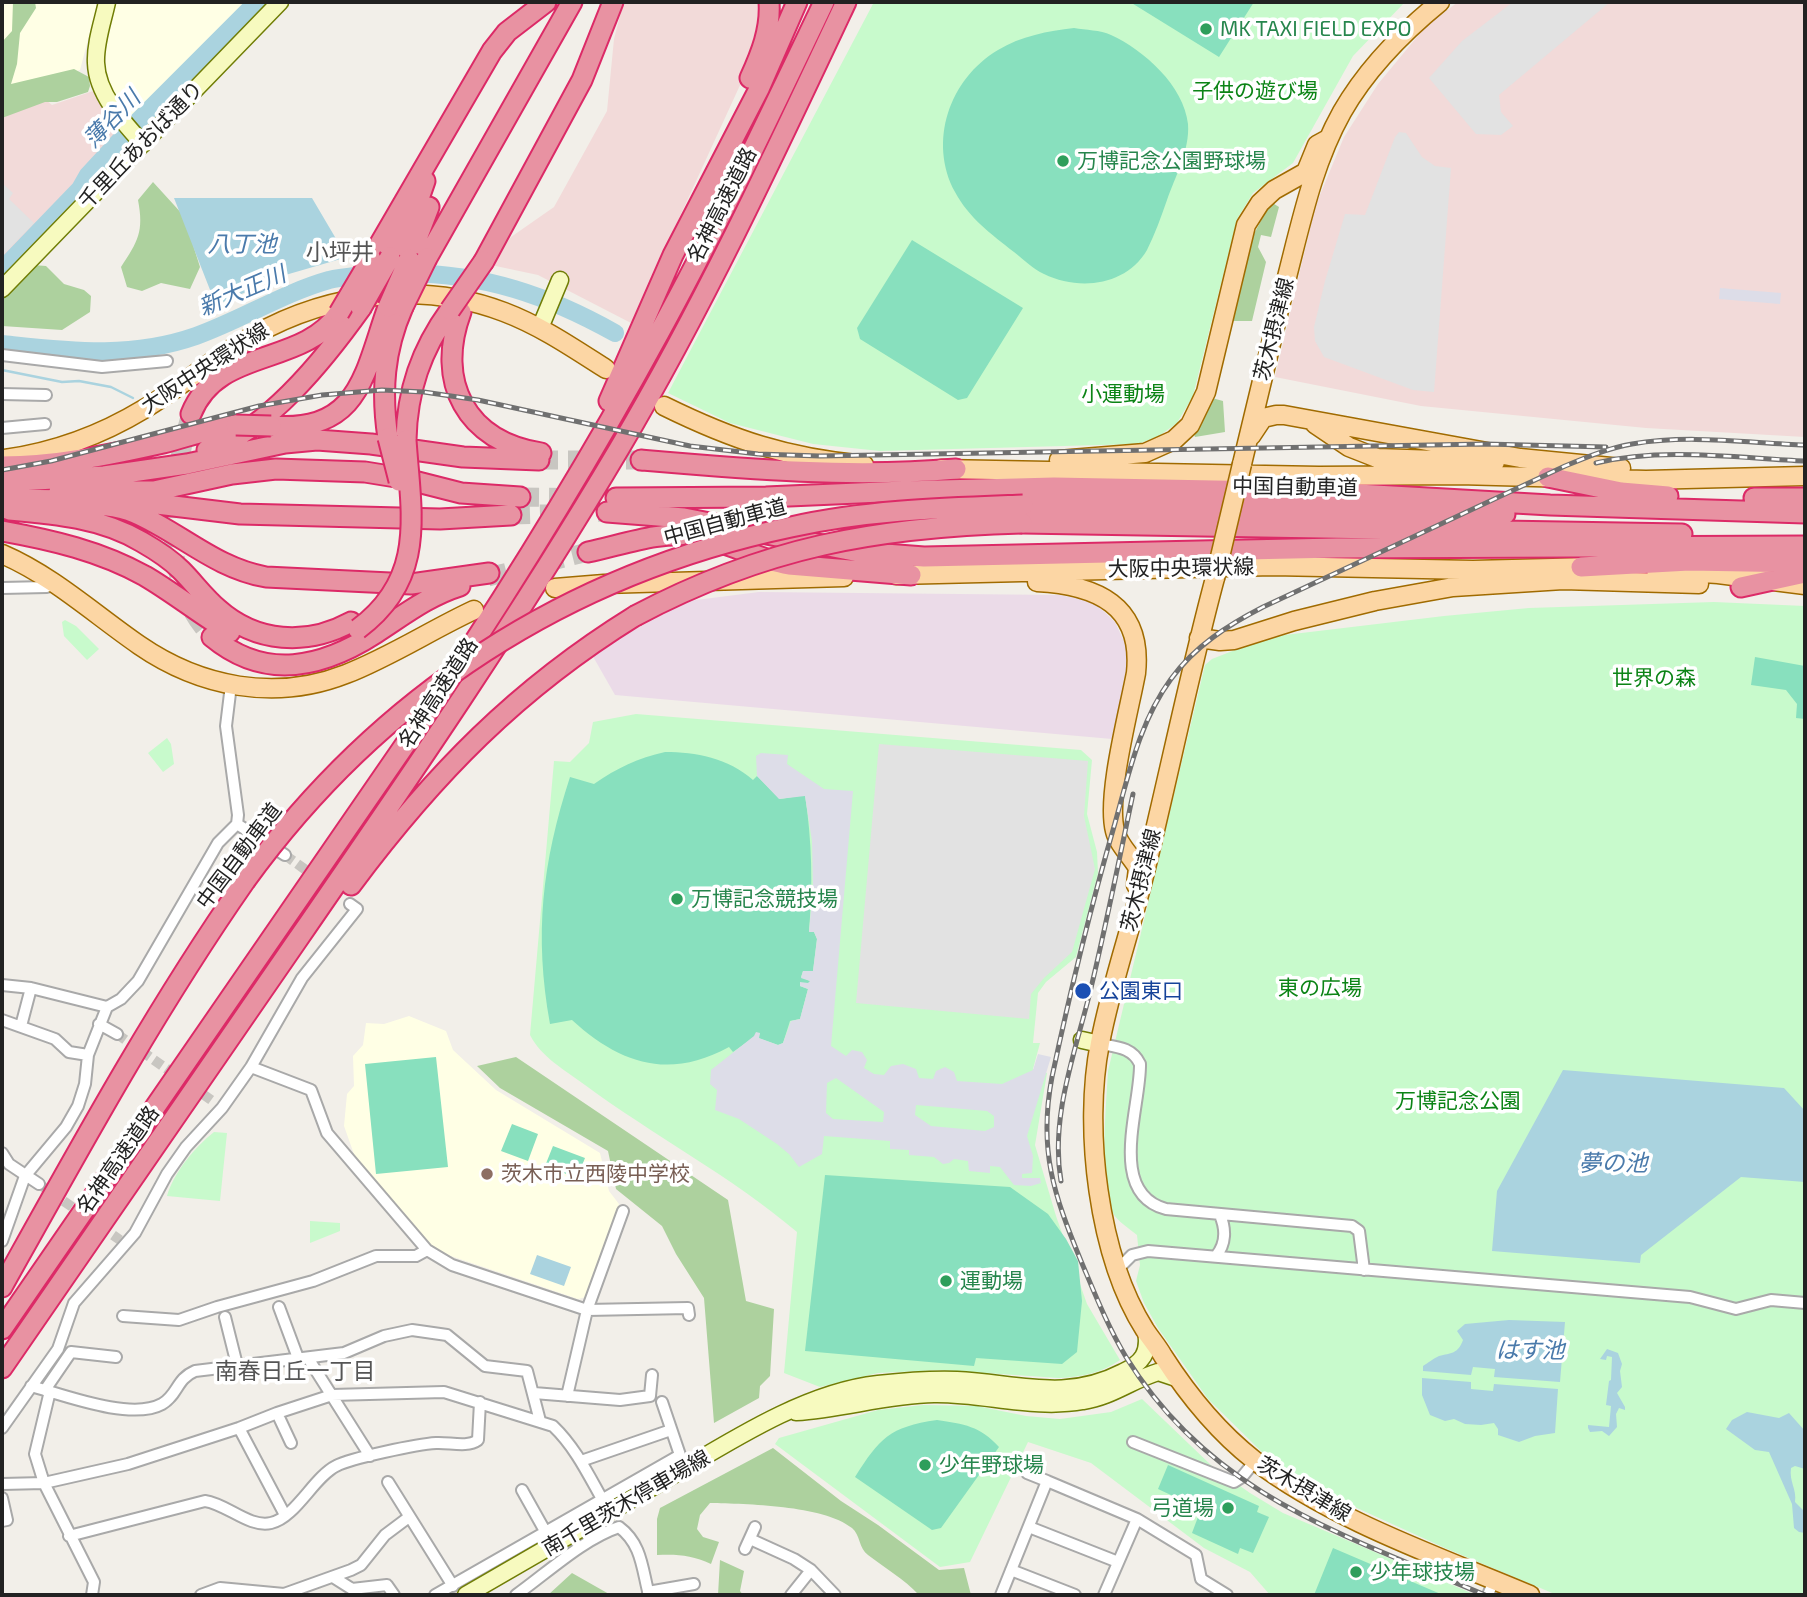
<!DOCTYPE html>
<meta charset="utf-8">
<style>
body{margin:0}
#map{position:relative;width:1807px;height:1597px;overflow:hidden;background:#f2efe9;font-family:"Exo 2",sans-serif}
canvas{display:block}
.frame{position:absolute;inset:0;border:4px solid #222;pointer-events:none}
</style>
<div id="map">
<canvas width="1807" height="1597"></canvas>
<div class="frame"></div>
</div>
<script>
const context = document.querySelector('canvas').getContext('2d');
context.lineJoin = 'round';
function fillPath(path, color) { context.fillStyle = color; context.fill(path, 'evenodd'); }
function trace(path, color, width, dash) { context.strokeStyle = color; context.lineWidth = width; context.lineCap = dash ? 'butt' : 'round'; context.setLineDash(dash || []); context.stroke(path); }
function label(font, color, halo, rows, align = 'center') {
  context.font = font + ' "Exo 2","Noto Sans JP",sans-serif'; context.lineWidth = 7; context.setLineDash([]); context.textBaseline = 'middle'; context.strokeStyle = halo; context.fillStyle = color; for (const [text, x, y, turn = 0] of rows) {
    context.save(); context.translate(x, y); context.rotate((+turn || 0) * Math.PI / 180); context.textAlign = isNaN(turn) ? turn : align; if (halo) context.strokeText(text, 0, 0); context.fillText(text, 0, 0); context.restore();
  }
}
const commercial = new Path2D(`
 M626,2H763L752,59L631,323L538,275L491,265L511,237L554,207L607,111L614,39L621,12Z
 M1458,2H1805V437L1646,428L1421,406L1275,377L1315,207L1344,137L1378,84L1426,26Z
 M93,91L123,134L2,260V113L42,97L52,105Z`);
const industrial = new Path2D(`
 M759,592L1060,595L1094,602L1115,622L1128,650L1125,686L1112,739L615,695L591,653L688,601Z`);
const education = new Path2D(`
 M2,2H98L80,70L2,95Z
 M112,2H251L135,121L126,111L106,78V31Z
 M409,1016L446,1031L453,1050L496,1090L600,1153L609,1191L619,1204L586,1297L578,1299L439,1252L431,1247L355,1157L344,1126L347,1094L354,1086L353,1056L363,1045L366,1023L384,1024Z`);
const forest = new Path2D(`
 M13,2H35L36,8L20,33L17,64L11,84L74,69L89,77L90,86L88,92L57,102H45L2,118V42L12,31Z
 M153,182L184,216L200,267L190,289L161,283L142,291L127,287L121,267C138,241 144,232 138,200Z
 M1271,202L1279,207L1271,237L1261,235L1258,247L1266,262L1252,321H1229L1248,245Z
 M33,265L46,266L64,284L84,290L91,296L90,312L62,330L2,326V299Z
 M1212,398L1223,401L1225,432L1195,437L1192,429Z
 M516,1057L728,1200L746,1301L774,1309L770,1376L760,1386L759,1398L714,1423L704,1298L676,1254L662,1226L616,1189L608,1151L500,1088L477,1066Z
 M773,1448L841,1501L878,1525L939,1570L964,1568L971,1595H919C904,1579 885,1568 868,1555C859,1549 860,1534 852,1528C823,1505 746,1504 710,1503L700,1515L697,1529L703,1537L719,1542L711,1564C692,1555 677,1554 657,1555V1519L660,1508Z
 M720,1560L744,1571L740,1591L743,1595H718Z
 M572,1573L609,1594V1595H548Z`);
const park = new Path2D(`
 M874,2H1405L1353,56L1293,163L1253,193L1237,219L1193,396L1177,423L1159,436L1138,444L880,451L813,444L730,423L668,393Z
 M1714,602L1805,606V1595H1557L1445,1548L1324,1493L1266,1456L1208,1399L1158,1328L1144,1303L1136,1281L1140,1265L1137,1235C1130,1229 1117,1221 1113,1213C1099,1179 1106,1108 1108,1071L1205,665L1212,659L1268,637L1444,616L1529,608Z
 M65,620L76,626L99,649L87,660L64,636L62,622Z
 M636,714L1081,750L1092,760L1087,814L1097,852L1098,873L1076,957L1046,982L1038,993L1033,1043H1040L1033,1069L1047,1073L1035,1145L1056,1216L1087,1304L1120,1360C1101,1373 1082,1377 1059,1378L940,1370L878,1373L820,1387L784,1373L797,1232C731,1176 654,1136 585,1085C565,1070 541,1057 530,1035L554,761L570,762L589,743L593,722Z
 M167,738L171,744L174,764L163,772L148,753Z
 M214,1132L227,1133L220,1201L167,1196C174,1172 195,1147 214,1132Z
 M310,1221L340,1223V1231L310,1243Z
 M1142,1399L1213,1467L1250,1493L1283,1513L1476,1595H1270L1250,1572L1204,1548L1091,1463L1028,1442L970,1562L940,1567L775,1444L779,1438L878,1410L923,1405L977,1406L1026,1416L1060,1419L1111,1412Z`);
const pitch = new Path2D(`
 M1130,2H1254L1219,57Z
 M1074,28C1086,30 1100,30 1111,35C1144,50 1184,86 1188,124C1190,150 1175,177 1167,200C1161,217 1155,234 1147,250C1126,286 1079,291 1044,274C1033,269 1023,259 1014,252C991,234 969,218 955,192C928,142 949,79 998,50C1021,36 1048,31 1074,28Z
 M912,240L1023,308L967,398L958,400L860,339L857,328Z
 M1755,657L1805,666V719L1796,718L1797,704L1786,690L1751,685Z
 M665,752C696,752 728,758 753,780L757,776L780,799L805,795C812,842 813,885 809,931L814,932L817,939L813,971H803L801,977L810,981V983H800V986L808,989L800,1019L790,1021L783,1043L778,1045L758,1038L760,1033L733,1052L729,1047C669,1080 620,1064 572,1020L550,1024C534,934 542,863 570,777L594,784C617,768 638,758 665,752Z
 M436,1057L448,1167L376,1174L365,1064Z
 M512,1124L538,1134L528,1161L501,1151Z
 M553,1146L585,1158L577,1178L545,1166Z
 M825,1175L1010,1187L1048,1214L1066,1239L1078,1261L1082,1301L1077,1352L1062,1364L976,1358L974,1366L805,1351Z
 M937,1420C964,1424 980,1426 999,1447L941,1528L932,1530L855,1477C880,1438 889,1427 937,1420Z
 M1168,1465L1259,1506L1257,1512L1269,1517L1253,1553L1240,1548L1238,1554L1192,1533L1201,1509L1158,1489Z
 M1333,1548L1443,1595H1314Z`);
const parking = new Path2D(`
 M1513,2H1610L1499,95L1501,112L1513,126L1501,135L1476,134L1429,78L1462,41Z
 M1399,132L1406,133L1422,157L1435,166L1451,168L1434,392L1413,390L1324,357L1315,341L1314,327L1325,281L1345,214L1365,215L1395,137Z
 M2,183L13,193L9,199L34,223L2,256Z
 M879,744L1088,761L1084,816L1095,869L1072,952L1044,978L1031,994L1029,1019L856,1003Z`);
const plaza = new Path2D(`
 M1720,288L1781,293L1780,304L1719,299Z
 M761,753L788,755L787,764L824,789L853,791L831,1046L846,1056L852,1050L862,1052L867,1060L864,1068L874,1074L884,1075L891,1066L903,1064L916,1069L919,1078L933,1079L936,1071L945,1067L954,1072L957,1081L1002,1084L1033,1070L1038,1054L1051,1057L1027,1136L1033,1156L1032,1173L1022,1174V1178H1040L1041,1183L1031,1186L1014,1185L1000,1167L990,1166V1173L969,1171L968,1161L954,1159L949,1163L943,1164L934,1157L909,1155V1150L890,1149V1141L824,1136L822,1154L799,1167L789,1154L777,1144L739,1119L715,1110L717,1090L710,1084L711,1070L754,1036L756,1032L760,1033L759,1038L778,1045L783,1043L791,1021L800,1019L808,989L800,986V982L808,983L810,981L801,978L803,971H813L817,939L814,932H809L813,888L812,841L805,796L779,799L757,776L756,756ZM836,1078L884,1112L883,1122L833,1119L826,1113L827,1083ZM916,1105L987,1111L994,1116V1127L985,1131L931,1126L915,1115Z`);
const water = new Path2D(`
 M174,198H312L345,254L344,258L282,276L219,304L214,300Z
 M1563,1070L1784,1088L1805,1111V1182L1741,1177L1641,1255L1640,1263L1492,1251L1497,1191Z
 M537,1255L571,1267L564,1286L530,1274Z
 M1509,1320L1565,1322L1560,1382L1494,1377L1495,1369L1473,1367L1471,1375L1423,1371V1366C1428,1363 1434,1358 1439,1356C1451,1353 1458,1354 1463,1340L1457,1331L1465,1324Z
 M1607,1349L1618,1353L1622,1364L1620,1371L1622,1387L1617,1393L1625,1407V1410L1619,1408L1616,1414L1617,1427L1609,1436L1602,1431L1590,1432L1588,1428V1425L1609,1427L1611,1406L1606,1405L1609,1381L1611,1380L1612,1357L1607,1356L1606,1360L1600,1359Z
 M1422,1378L1471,1382V1389L1493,1391L1494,1384L1558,1389L1555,1433L1535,1436L1519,1442L1498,1435V1429L1494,1423L1481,1425L1465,1424L1454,1419L1445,1421L1430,1415L1422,1395Z
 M1747,1412L1779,1418L1789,1413L1805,1431V1469L1795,1466L1791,1468C1789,1482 1797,1489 1795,1502L1805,1512V1533L1799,1532L1794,1528L1792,1504L1769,1452L1755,1450L1726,1429L1732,1420Z`);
const stream = new Path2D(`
 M2,370L62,382L79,381L111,387L133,398`);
const river = new Path2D(`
 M2,270L80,189L88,175L137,122L257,2
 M406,273C485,274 547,295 615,333
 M2,344C70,351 130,359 196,336C241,320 283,293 329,280C342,277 357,276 371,274`);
const streetTunnel = new Path2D(`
 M285,855L317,878
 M117,1034L214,1102
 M39,1184L120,1240`);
const highwayTunnel = new Path2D(`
 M191,414C170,483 157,582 212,637
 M539,460H641
 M520,497L616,498
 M511,515L607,512
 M488,577L588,552`);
const street = new Path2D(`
 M2,355L102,367L167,361
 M2,394L46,395
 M2,428L45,424
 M2,588L47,587L52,581
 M237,824L285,855
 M2,985L31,988L107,1007
 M2,1020L55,1039L69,1052L88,1055
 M99,1024L117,1034
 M21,1026L31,988
 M1100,1044C1116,1047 1132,1047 1140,1064C1141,1106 1106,1193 1166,1209L1352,1226L1359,1231L1364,1270
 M251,1067L311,1090L327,1133L427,1250L452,1265L587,1310L688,1308L689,1315
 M2,1153L9,1164L39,1184
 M2,1241L25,1176L66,1127L78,1106L85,1084L88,1055L107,1007L121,999L138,981L218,843L237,824L238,815L226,726L231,685
 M1216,1256C1226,1244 1226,1229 1220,1215
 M1118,1269L1132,1255L1148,1251L1690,1297L1736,1309L1771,1300L1805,1303
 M279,1307L298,1358
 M123,1316L179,1320L217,1307L313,1281L376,1256H416L427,1250
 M225,1317L237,1365
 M308,1358L370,1456
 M31,1386C64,1395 131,1421 162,1404C178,1395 176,1379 195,1371L344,1353L384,1336L412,1330L447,1335L485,1366L527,1371L540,1421
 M45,1390L71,1352L116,1357
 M50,1391L35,1454L44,1483L94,1582L92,1595
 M534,1393L620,1400L650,1396L652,1375
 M567,1396L587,1310L623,1211
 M277,1413L291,1443
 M2,1428L58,1349L74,1303L135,1233L167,1174L186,1147L222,1108L251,1067L302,978L357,909L350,904
 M239,1428L285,1515
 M1133,1442L1234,1482L1242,1477L1255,1461
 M581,1461L671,1430
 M1027,1473L1047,1481
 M388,1482L453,1586
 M2,1484L44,1483L128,1464L239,1428L277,1413L332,1395L444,1392L553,1426C575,1447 588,1474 602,1499
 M522,1490L545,1531
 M2,1498L7,1520L2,1521
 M1029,1527L1118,1562
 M69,1536L205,1501C227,1504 249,1528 271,1523C295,1518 314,1477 336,1466C351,1458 418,1444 436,1443C449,1442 467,1448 478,1440L480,1402
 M750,1539L794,1559L811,1570L835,1595
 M745,1549L755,1527
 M1011,1570L1075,1595
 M333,1577L352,1589L387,1585L394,1595
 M648,1592L694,1584
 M201,1595L220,1588L284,1594L351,1570L361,1565L385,1535L409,1517
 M435,1595L680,1455L662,1402
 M516,1595C547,1573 583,1539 619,1527C642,1544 642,1569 649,1595
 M791,1595L811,1570
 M1001,1595L1047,1481L1137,1519L1196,1555L1201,1579L1227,1595
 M1104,1595L1137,1519
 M1488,1595L1494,1580`);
const secondary = new Path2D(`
 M107,2C103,21 95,43 96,63C97,94 123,122 143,144
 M2,289L280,2
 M540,328L560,280
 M1082,1040L1100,1044
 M796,1412C843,1409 886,1395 934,1394C983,1393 1034,1410 1083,1401C1111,1397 1132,1380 1158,1372L1176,1378
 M466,1595C531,1557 597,1519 663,1481C726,1444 804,1392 878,1384C905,1381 931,1379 957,1380C1018,1383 1065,1402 1123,1372C1142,1363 1150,1353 1146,1331`);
const primary = new Path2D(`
 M664,406C733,440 787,458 864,465
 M1315,424L1349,447L1377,458L1495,462
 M1251,436L1263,418L1276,415H1284L1520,458L1621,468
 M5,459C55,452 101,435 144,409C176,390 204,366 236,346C315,295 415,278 504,312C541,326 573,348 606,369
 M1059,460L1145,453L1174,440L1190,425L1206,392L1246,225L1260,203L1274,190L1306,172L1317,145L1328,139
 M1242,464C1257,401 1272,337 1288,273C1302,218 1314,162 1342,112C1366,70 1402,33 1440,2
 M941,469L1319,476L1459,475L1646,480L1805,476
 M2,554C53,576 94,614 139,645C200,687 275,702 346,674C390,657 431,630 474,610
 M1656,570L1718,574L1805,585
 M896,575L1273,566L1473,570L1593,567
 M1215,578C1189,675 1169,774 1145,872C1131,929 1111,985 1100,1043C1083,1128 1098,1256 1145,1330C1151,1339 1158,1347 1163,1356C1188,1395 1217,1431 1254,1460C1334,1521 1438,1556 1530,1595
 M1037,582C1096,585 1143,605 1136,673C1129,711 1106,796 1115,831C1118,844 1131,856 1138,868L1136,885
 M555,588L604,584L844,577
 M1199,638L1220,641L1234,640L1294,621L1375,601L1453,587L1563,580L1699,584`);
const highway = new Path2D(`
 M750,78C761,54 771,29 769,2
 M390,257L413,216L425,181
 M427,258L572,2
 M371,259L492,51L507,32L546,2
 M409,259L429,207
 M484,261L582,80L613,2
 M461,312C435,382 466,441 541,453
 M609,401L673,255L759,89L797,2
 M191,414C218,346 301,368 339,313
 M271,426C360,433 364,374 388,307
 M388,438C381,392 384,350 403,307
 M406,440C407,391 421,350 450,310
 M207,450C268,431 326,357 361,308
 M641,460C747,469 850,478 956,469
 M2,466C56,466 110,455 163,443C187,437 211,428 236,425
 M1548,477L1621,492L1668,496
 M2,482L104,476L187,464L285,443L317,440L371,444L463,457L539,460
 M59,491H154L232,474L276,469L365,472L402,478L461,493L520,497
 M616,498L766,497L904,491L1054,487L1322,492L1550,505L1805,513
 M1754,498H1805
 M2,499L74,500
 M132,501L240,514L440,519L511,515
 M60,504C85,505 112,503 135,513C181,533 215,568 266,577L411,584L489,573
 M1023,505L1505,514
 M9,510C55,514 102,518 142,542C156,550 170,559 181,570C194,583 204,597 218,609C256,643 307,646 351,622
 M607,512L684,518L859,552L924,557L1337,548L1805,546
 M1022,523L1682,534
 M2,531C52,540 100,551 145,576C174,593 201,615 230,632
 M588,552C622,545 661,530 695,536C728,542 757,559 789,565L911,575
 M1581,567L1689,561L1805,563
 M1741,587L1805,573
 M212,637C265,681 322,668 376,633C404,615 428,596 460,586
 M351,885C434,774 517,689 635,616
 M2,1287C79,1149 155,1010 245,881
 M2,1329L442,691C519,575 592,456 659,333C718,225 771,113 824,2
 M2,1368C100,1226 198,1084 296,942C408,780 519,618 619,449C704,305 775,153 846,2`);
const rail = new Path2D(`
 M1596,463C1663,447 1737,458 1805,461
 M2,470L51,461L259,406L322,395L382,390L424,392L478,400L690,446L758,454L820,456L1485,444L1606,447
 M1061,1181C1050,1118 1075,1053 1090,992C1106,926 1119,860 1133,794
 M1485,1595C1344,1535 1211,1495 1126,1357C1108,1327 1095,1294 1081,1261C1054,1195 1038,1150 1052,1077C1070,992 1091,906 1115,823C1129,773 1140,721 1171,679C1195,646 1228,625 1263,607L1565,466C1587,457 1609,448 1632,444C1689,434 1748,443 1805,445`);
const primaryBridge = new Path2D(`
 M1215,578L1242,464`);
const highwayBridge = new Path2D(`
 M388,307L409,259
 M403,307L427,258
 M361,308L390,257
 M450,310L484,261
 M339,313L371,259
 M236,425L271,426
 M388,438L399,481
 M635,616C765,547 876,527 1022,523
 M358,629C427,578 411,514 406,440
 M245,881C380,695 567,574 791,527C867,510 945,508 1023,505`);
const markers = [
 [1206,29,7,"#2e9e5b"],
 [1063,161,7,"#2e9e5b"],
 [677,899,7,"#2e9e5b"],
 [1083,991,9,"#1a4fb4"],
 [487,1174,7,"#8d6e63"],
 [946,1281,7,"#2e9e5b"],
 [925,1465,7,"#2e9e5b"],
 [1228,1508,7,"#2e9e5b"],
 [1356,1572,7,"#2e9e5b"]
];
const leisureNames = [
 ["MK TAXI FIELD EXPO",1220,29],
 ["万博記念公園野球場",1077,161],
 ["万博記念競技場",691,899],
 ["運動場",960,1281],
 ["少年野球場",939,1465],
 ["弓道場",1214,1508,"right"],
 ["少年球技場",1370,1572]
];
const parkNames = [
 ["子供の遊び場",1255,91],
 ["小運動場",1123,394],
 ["世界の森",1654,678],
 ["東の広場",1320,988],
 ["万博記念公園",1458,1101]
];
const streetNames = [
 ["千里丘あおば通り",141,145,-46],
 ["名神高速道路",722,205,-63],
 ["茨木摂津線",1274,329,-76],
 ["大阪中央環状線",205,368,-33],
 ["中国自動車道",1295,487,1],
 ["中国自動車道",725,522,-15],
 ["大阪中央環状線",1181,568,-1],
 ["名神高速道路",438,693,-57],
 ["中国自動車道",239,856,-53],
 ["茨木摂津線",1141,880,-76],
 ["名神高速道路",118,1160,-55],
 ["茨木摂津線",1304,1489,31],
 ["南千里茨木停車場線",626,1503,-30]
];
const transitNames = [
 ["公園東口",1099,991]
];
const educationNames = [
 ["茨木市立西陵中学校",501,1174]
];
const waterNames = [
 ["薄谷川",112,119,-46],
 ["八丁池",242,244],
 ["新大正川",242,291,-23],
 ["夢の池",1613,1163],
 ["はす池",1530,1350]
];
const neighbourhoodNames = [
 ["小坪井",340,252],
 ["南春日丘一丁目",295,1371]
];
fillPath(commercial, '#f2dad9');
fillPath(industrial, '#ebdbe8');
fillPath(education, '#ffffe5');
fillPath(forest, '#add19e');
fillPath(park, '#c8facc');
fillPath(pitch, '#88e0be');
fillPath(parking, '#e2e2e2');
fillPath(plaza, '#dddde8');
fillPath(water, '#aad3df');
trace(stream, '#aad3df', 2.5);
trace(river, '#aad3df', 18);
trace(streetTunnel, '#c8c6c1', 10, [10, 5]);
trace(highwayTunnel, '#c8c6c1', 19, [19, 10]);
trace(street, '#a9a9a9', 14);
trace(secondary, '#707d05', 19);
trace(primary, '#a06b00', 21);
trace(highway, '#dc2a67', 23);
trace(street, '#fff', 10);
trace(secondary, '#f7fabf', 16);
trace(primary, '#fcd6a4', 18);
trace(highway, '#e892a2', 19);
trace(rail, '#707070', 5);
trace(rail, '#fff', 2.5, [8]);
trace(primaryBridge, '#a06b00', 21, []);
trace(highwayBridge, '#dc2a67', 23, []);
trace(primaryBridge, '#fcd6a4', 18);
trace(highwayBridge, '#e892a2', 19);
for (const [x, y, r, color] of markers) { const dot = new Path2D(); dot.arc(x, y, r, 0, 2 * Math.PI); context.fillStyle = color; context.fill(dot); trace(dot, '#fff', 2.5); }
label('21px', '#27864d', '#fff', leisureNames, 'left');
label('21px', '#0c8416', '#fff', parkNames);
label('21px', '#222', '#fff', streetNames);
label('21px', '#164399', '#fff', transitNames, 'left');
label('21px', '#785e54', '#fff', educationNames, 'left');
label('italic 23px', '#4a7aab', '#fff', waterNames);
label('23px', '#555', '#fff', neighbourhoodNames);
</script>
